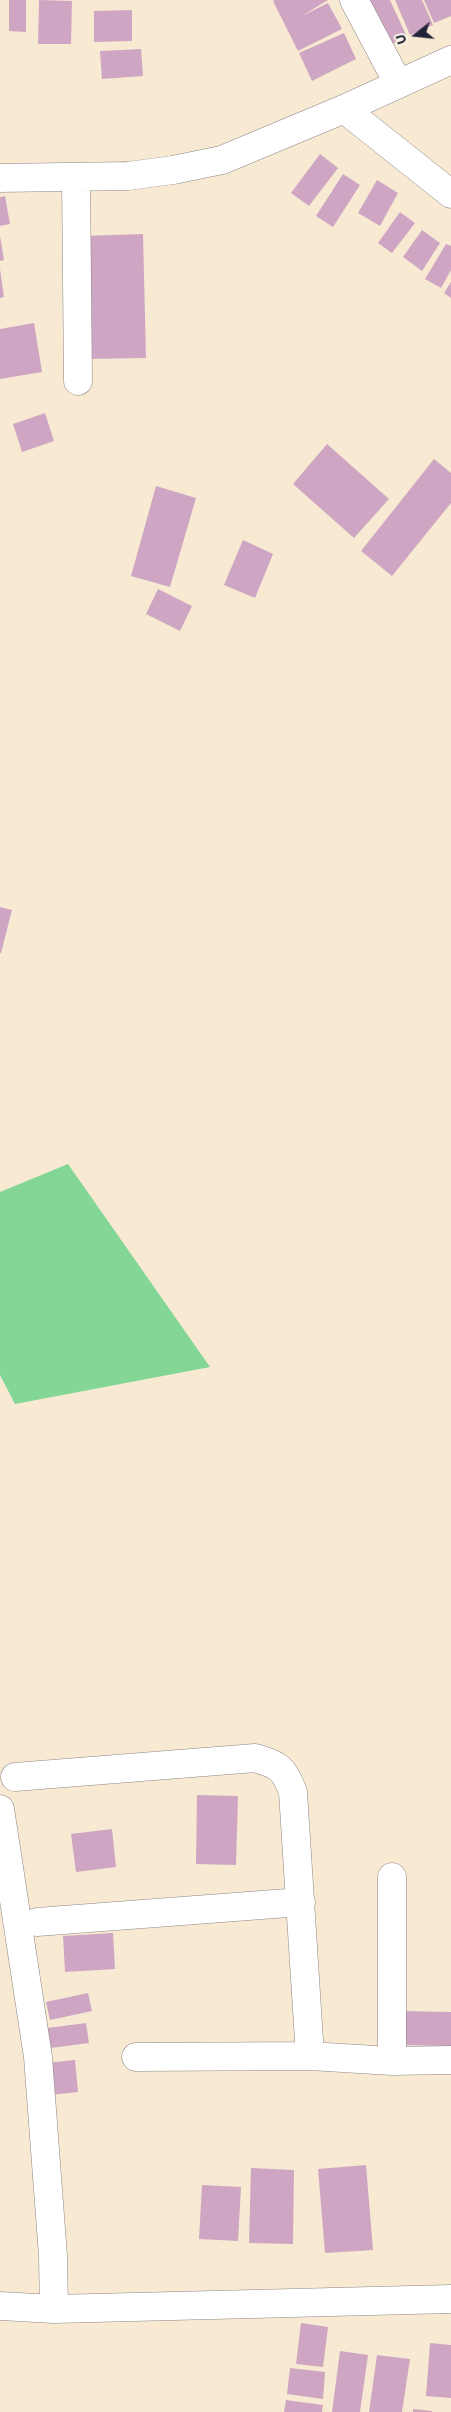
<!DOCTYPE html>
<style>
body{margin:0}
#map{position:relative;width:451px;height:2412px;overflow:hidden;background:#f7e9d2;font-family:Itim,sans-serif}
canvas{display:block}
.north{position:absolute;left:391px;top:10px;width:50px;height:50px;-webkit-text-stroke:4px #fcf5e5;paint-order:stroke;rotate:254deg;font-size:14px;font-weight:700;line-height:20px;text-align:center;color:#22223b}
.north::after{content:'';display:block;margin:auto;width:18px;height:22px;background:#22223b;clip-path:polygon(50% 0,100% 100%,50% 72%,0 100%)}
</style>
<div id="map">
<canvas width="451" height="2412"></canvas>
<div class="north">U</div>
</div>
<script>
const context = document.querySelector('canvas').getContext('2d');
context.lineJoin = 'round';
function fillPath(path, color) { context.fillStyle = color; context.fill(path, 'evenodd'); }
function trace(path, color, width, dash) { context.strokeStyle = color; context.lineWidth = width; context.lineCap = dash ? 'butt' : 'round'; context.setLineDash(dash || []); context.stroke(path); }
const green = new Path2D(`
 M68,1164L210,1367L15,1404L0,1375V1192Z`);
const building = new Path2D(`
 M9,0H26V32L9,31Z
 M39,0L72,1L71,44H38Z
 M275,0H328L302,16L328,3L342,29L298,51L273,1Z
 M368,0H390L407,37L384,48Z
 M395,0H422L433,25L410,35Z
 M424,0H451V16L434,23Z
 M132,10V41L94,42V11Z
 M344,33L356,59L312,81L299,53Z
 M141,49L143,76L102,79L100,51Z
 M320,154L338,168L309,206L291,193Z
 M343,174L360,185L333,227L316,216Z
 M377,180L398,193L380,226L358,213Z
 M5,196L10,224L0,226V197Z
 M400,212L415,223L392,253L378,243Z
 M422,230L440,243L422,271L403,257Z
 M143,234L146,358L85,359L82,236Z
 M0,236L4,260L0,261Z
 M446,244L451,246V270L441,288L425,279Z
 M0,269L4,297L0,298Z
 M451,282V298L444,293Z
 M34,323L42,372L0,379V329Z
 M45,413L54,441L22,452L13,424Z
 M327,444L389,499L354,538L293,484Z
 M434,459L451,473V503L392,576L361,551Z
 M156,486L196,498L170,587L131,576Z
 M243,540L273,554L255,598L224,585Z
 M158,589L192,606L180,631L146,614Z
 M0,907L12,910L1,953H0Z
 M197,1795L238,1796L236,1865L196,1864Z
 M112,1829L116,1867L76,1872L71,1834Z
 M113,1933L115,1969L65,1972L63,1936Z
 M88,1993L92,2011L50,2020L46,2002Z
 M399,2011L451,2012V2046L398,2045Z
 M86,2023L89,2043L43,2049L40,2029Z
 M75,2060L78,2092L50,2095L46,2063Z
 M366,2165L373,2250L325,2253L318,2169Z
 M251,2168L294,2170L293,2244L249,2243Z
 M202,2185L241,2187L238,2241L199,2239Z
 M301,2323L328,2327L323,2367L296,2364Z
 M430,2343L451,2345V2398L426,2396Z
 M340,2351L368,2355L360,2412H332Z
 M377,2355L410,2359L402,2412H369Z
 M290,2368L325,2372L323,2399L287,2394Z
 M286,2400L323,2405L322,2412H284Z
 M413,2409L432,2411V2412H413Z`);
const street = new Path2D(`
 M354,0L398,83
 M344,109L451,194
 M0,178L128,176L173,170L222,160L344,109L451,60
 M76,178L78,381
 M15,1777L255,1758C279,1765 284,1768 293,1792L310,2056
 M0,1809L38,2057L53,2256L54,2309
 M392,1877V2061
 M37,1922L301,1902
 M136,2057L310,2056L392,2061L451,2060
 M0,2306L54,2309L451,2299`);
fillPath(green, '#84d697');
fillPath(building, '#cea6c3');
trace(street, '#8c8686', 29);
trace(street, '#fff', 28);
</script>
